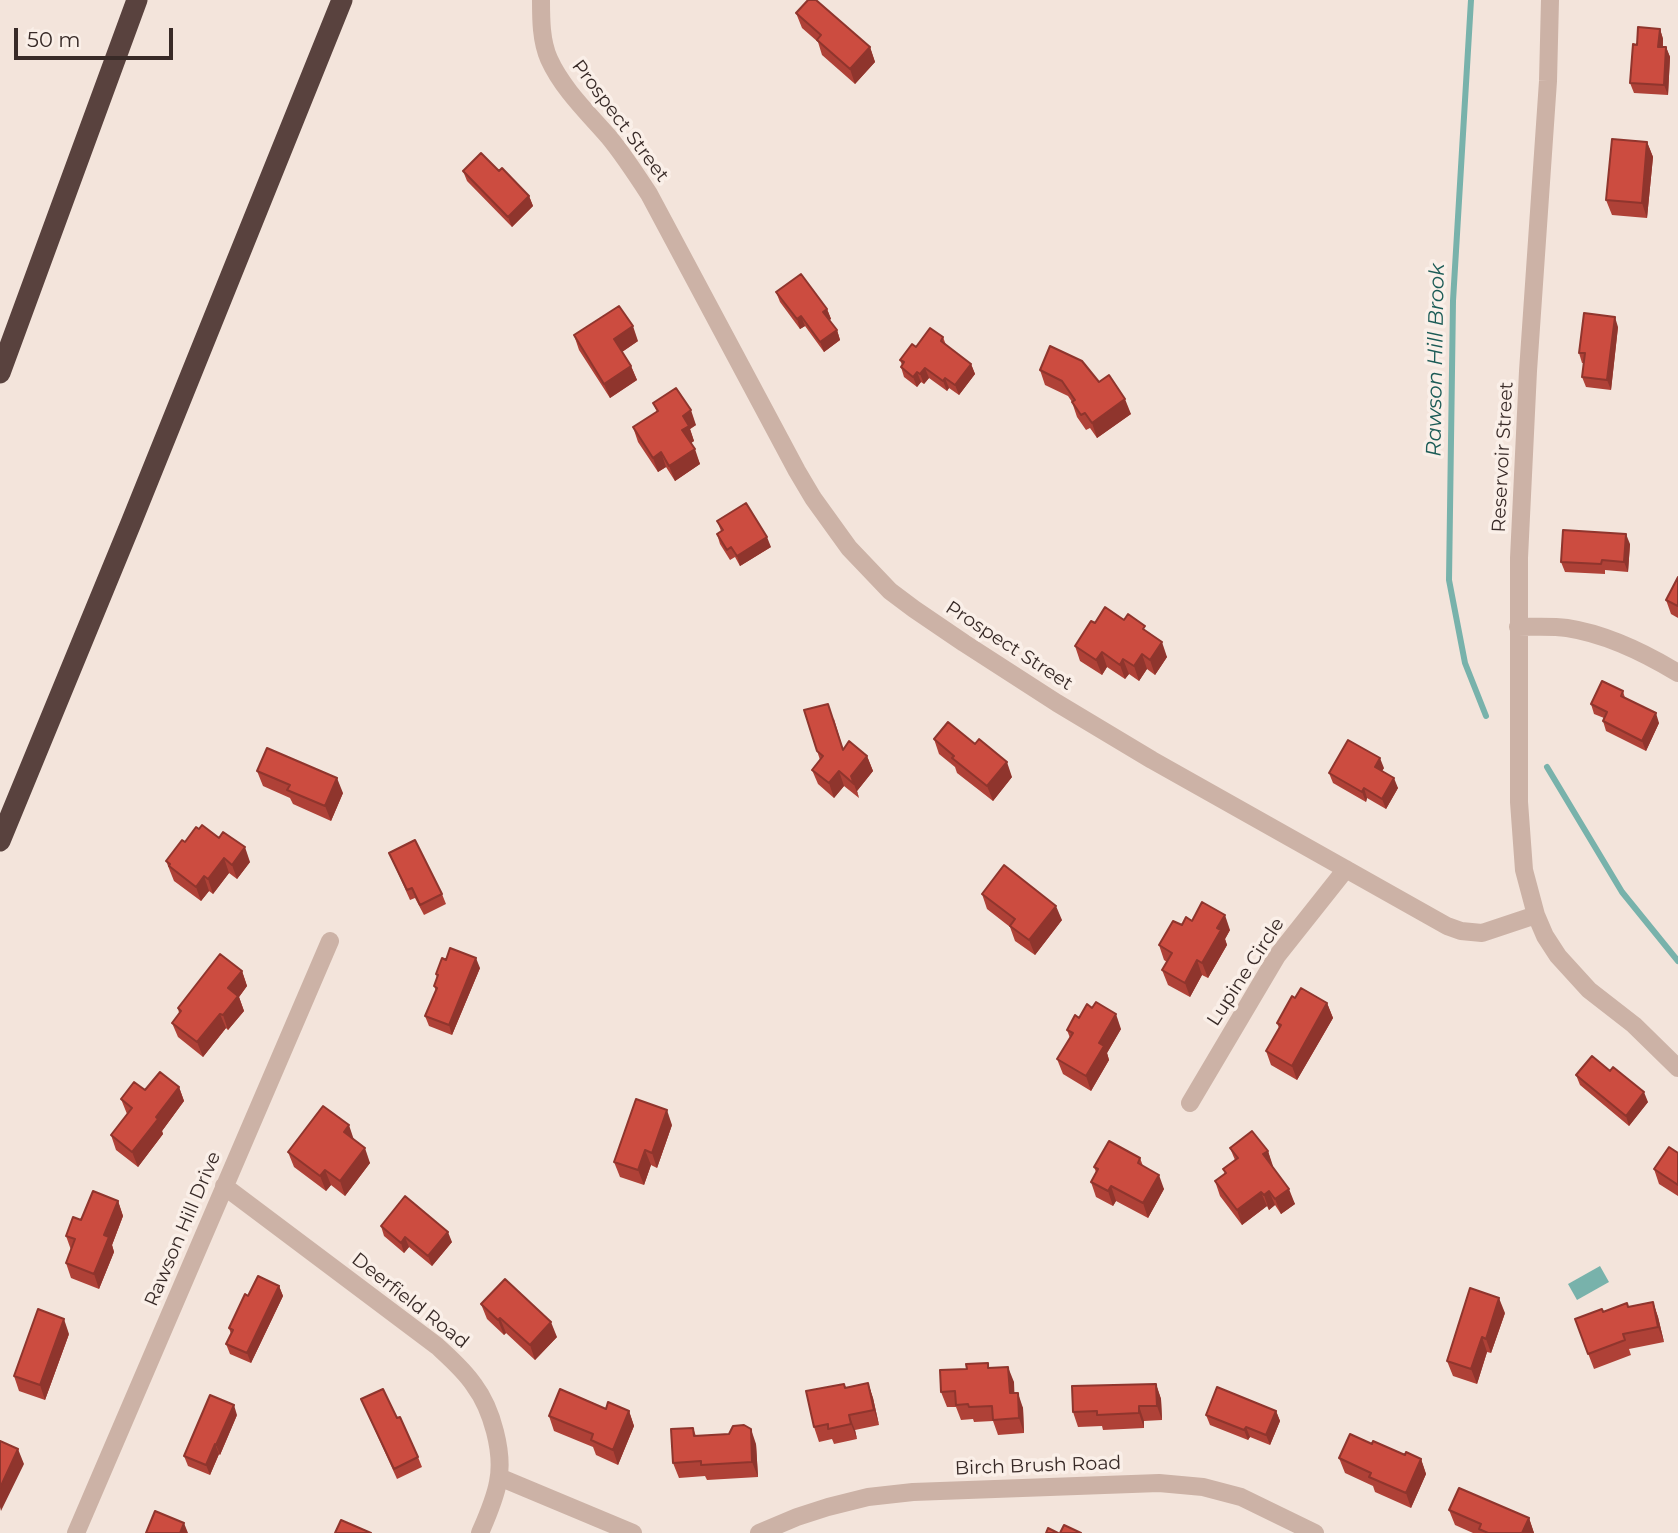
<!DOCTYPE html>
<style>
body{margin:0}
#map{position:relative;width:1678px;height:1533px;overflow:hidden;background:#f3e4db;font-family:Montserrat,sans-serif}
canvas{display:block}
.scale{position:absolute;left:14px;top:28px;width:159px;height:32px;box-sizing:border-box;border:4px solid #382a27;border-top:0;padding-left:9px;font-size:21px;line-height:24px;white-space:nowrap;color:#382a27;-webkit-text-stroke:5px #faefe8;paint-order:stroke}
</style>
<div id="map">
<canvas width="1678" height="1533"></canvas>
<div class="scale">50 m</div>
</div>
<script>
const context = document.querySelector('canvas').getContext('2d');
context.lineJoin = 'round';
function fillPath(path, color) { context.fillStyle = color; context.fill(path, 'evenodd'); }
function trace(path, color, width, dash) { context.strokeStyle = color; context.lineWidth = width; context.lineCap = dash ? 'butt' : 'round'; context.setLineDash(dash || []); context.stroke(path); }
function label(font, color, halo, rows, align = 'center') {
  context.font = font + ' Montserrat,sans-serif'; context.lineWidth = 7; context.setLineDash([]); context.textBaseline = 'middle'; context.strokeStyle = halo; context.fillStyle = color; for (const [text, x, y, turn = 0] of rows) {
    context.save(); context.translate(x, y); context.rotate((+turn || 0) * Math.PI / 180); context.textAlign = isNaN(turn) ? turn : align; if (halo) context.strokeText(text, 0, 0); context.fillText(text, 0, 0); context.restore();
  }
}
const water = new Path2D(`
 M1600,1266L1609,1282L1577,1300L1568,1284Z`);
const stream = new Path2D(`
 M1471,0L1453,301L1449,580L1465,663L1486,716
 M1547,767L1622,892L1678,961`);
const minor = new Path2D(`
 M541,0C541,19 541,41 549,59C562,88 587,112 608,136C623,154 636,174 649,194L797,471L813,498L849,548L890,591L914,609L964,643L1057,703L1152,760L1447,926L1461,931L1482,933L1536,915
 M1550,0L1548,81L1528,371L1519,558V802L1524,870L1536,915L1545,936L1558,956L1589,990L1634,1025L1678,1068
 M1518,627C1535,627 1552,626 1567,628C1606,634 1645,653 1678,673
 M1190,1103L1277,956L1346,869
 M224,1186L437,1346C450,1358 464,1370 474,1385C492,1409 504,1453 498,1482C495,1499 487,1517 480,1533
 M499,1477L633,1533
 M76,1533L330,941
 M759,1533L797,1517L828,1507L868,1497L913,1492L1159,1483L1203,1487L1241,1497L1315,1533`);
const highway = new Path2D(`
 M0,373L137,0
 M0,841L131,523L342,0`);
const wall = new Path2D(`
 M796,13L870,47L875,62L855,84L822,55L818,42L802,28Z
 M1660,29L1663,39V47H1666L1670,57L1668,95L1634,93L1630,83L1637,45Z
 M1647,142L1653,157L1647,218L1612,215L1606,200Z
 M463,171H499L529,196L533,206L512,227L467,181Z
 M776,292L827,309L831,319L829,320L837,330L840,340L824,352L805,326L800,329L780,302Z
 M1618,327L1611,390L1586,387L1582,377L1584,363H1582L1579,353Z
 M574,335L638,341L622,352L631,366L637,380L610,398L579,350Z
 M943,337L946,345L971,364L975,374L959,395L949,388L947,391L929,378L924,384L921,382L917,387L904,377L901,367L902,365L900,360L916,347Z
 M1040,370L1099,382L1131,414L1097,438L1090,428L1086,430L1077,417L1072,402L1068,396L1045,385Z
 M653,403L696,425L690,429L694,441L691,443L700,464L675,481L666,467L658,472L638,442L633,427L657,412Z
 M717,521L771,547L740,566L735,557L730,560L720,544L717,534L721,531Z
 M1630,544L1628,572L1605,570V574L1565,572L1561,562Z
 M1678,577V618L1671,614L1666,600Z
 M1124,620L1148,633L1167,657L1155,675L1147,669L1139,681L1129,674L1125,679L1107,667L1102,675L1080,661L1075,646Z
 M1623,691L1625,698L1659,723L1646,751L1606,731L1603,721L1604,718L1594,714L1591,704Z
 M804,710L834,719L843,749L867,756L873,771L857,791L859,798L844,786L834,798L818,784L812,770L820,760Z
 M934,739L1012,777L993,801L957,773L955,767L939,754Z
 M1384,768L1382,771L1398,788L1386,809L1367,798L1366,802L1333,783L1329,773Z
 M257,771L343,793L331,821L293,804L290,798L263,786Z
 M185,842L250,862L237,879L229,873L213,894L209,891L201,901L174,881L166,861Z
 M389,853L442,894L446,904L424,915L415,898L410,900Z
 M982,894L1062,920L1035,955L1015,941L1010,927L987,909Z
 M1192,921L1230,930L1225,939L1227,945L1208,978L1202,975L1190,997L1168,985L1162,970L1167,962L1164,960L1159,945L1182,925Z
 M446,960L480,968L452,1035L429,1026L425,1016L436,991L434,986L437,978L436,974Z
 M242,971L247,986L239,997L244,1011L228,1030L226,1028L203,1057L178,1037L172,1023L179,1013L178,1008Z
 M1295,998L1327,1003L1333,1018L1297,1080L1271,1065L1266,1051L1279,1028L1277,1023Z
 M1079,1018L1121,1029L1107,1053L1109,1060L1091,1091L1063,1074L1057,1059L1070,1038L1067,1030Z
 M1576,1075L1648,1102L1629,1126L1580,1085Z
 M179,1087L184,1101L162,1131L163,1134L138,1167L116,1150L111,1135L127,1114L121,1099L145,1090Z
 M672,1125L657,1168L651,1165L644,1185L620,1177L614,1162Z
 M354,1139L370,1163L345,1196L331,1185L326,1191L294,1167L288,1152Z
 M1230,1148L1268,1151L1272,1166L1295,1204L1281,1214L1275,1205L1269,1210L1267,1206L1242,1225L1220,1196L1215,1181L1225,1174L1223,1169L1235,1160Z
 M1678,1153V1196L1659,1184L1654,1169Z
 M1140,1158L1143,1166L1164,1189L1148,1218L1116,1201L1113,1206L1096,1197L1091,1182L1096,1172L1094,1167Z
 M118,1201L123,1216L112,1245L114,1252L99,1289L71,1278L66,1263L71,1250L66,1236L81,1220Z
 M381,1226L452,1242L432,1266L409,1247L404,1253L384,1236Z
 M279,1286L283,1296L251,1363L230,1354L226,1344L231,1334L229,1328L248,1296Z
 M1653,1302L1658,1317L1664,1342L1629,1349L1631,1355L1594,1369L1575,1319L1603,1312Z
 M481,1304L557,1337L535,1360L506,1333L504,1335L487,1319Z
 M1505,1313L1491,1353L1487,1352L1477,1384L1453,1376L1447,1361Z
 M69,1334L45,1400L19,1391L14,1376Z
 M990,1368L1014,1382V1393L1023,1408L1024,1433L998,1435L993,1421L974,1422L973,1419L961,1420L956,1407H947L941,1392Z
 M868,1383L873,1398L879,1425L855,1430L857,1439L834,1444L832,1439L819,1442L814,1427L844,1384L846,1388Z
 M1156,1384L1161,1399L1162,1420L1144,1421V1428L1103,1430L1102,1426L1078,1427L1073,1412Z
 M361,1399L397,1418L418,1457L422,1467L397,1479Z
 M606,1409L629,1411L634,1426L618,1465L596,1455L593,1447L554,1431L549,1416Z
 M1276,1411L1280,1421L1270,1445L1250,1437L1248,1440L1210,1425L1206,1415Z
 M237,1415L220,1455L219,1454L210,1475L188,1466L184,1456Z
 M693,1428L696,1436L729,1434L756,1444L758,1477L707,1480L705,1476L679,1478L673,1463Z
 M1372,1444L1421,1459L1426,1474L1411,1508L1375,1492L1373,1486L1345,1473L1339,1458Z
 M1449,1510L1529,1518L1534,1533H1473L1455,1525Z`);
const shadedWall = new Path2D(`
 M1660,29L1663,39L1662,57L1658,47Z
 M870,47L875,62L855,84L850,69Z
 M1666,47L1670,57L1668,95L1664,85Z
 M1647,142L1653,157L1647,218L1642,203Z
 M529,196L533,206L512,227L508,217Z
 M827,309L831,319L827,322L823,312Z
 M801,316L805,326L800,329L797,319Z
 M1615,317L1618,327L1611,390L1607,380Z
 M633,326L638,341L619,354L614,339Z
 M837,330L840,340L824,352L820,342Z
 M971,364L975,374L959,395L955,385Z
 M631,366L637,380L610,398L604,384Z
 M925,368L929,378L924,384L920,374Z
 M917,372L921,382L917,387L913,377Z
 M945,378L949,388L947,391L943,381Z
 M1125,399L1131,414L1097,438L1092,423Z
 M691,410L696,425L690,429L694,441L688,445L682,430L683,416Z
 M695,449L700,464L675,481L669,466Z
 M661,452L666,467L658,472L653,458Z
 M1626,534L1630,544L1628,572L1624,562Z
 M767,537L771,547L740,566L737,556Z
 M1162,642L1167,657L1155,675L1150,660Z
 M1102,652L1107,667L1102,675L1096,660Z
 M1142,654L1147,669L1139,681L1134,666Z
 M1123,659L1129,674L1125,679L1120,665Z
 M1656,713L1659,723L1646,751L1642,741Z
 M867,756L873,771L857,791L859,798L851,776Z
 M1380,758L1384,768L1378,777L1375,767Z
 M1007,762L1012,777L993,801L987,786Z
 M839,771L844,786L834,798L829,783Z
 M337,778L343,793L331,821L325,806Z
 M1394,778L1398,788L1386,809L1382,799Z
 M1364,788L1367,798L1366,802L1362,792Z
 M245,847L250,862L237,879L232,865Z
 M224,858L229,873L213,894L208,879Z
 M204,876L209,891L201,901L196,887Z
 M1056,906L1062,920L1035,955L1029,940Z
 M1225,915L1230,930L1225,939L1227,945L1208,978L1202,963L1217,928Z
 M476,958L480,968L452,1035L449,1025Z
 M1197,960L1202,975L1190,997L1185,983Z
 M242,971L247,986L239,997L244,1011L228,1030L223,1015L228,988Z
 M1327,1003L1333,1018L1297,1080L1292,1066Z
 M220,1014L226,1028L203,1057L197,1042Z
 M1116,1014L1121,1029L1107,1053L1109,1060L1091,1091L1086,1076L1099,1043Z
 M179,1087L184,1101L162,1131L163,1134L138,1167L132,1152L156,1117Z
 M1644,1092L1648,1102L1629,1126L1626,1116Z
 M667,1110L672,1125L657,1168L652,1153Z
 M349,1125L354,1140L344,1132Z
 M365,1148L370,1163L345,1196L340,1181Z
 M645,1150L651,1165L644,1185L638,1170Z
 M1268,1151L1273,1166L1269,1169L1263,1154Z
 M325,1170L331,1185L326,1191L320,1176Z
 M1159,1175L1164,1189L1148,1218L1143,1203Z
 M1111,1186L1116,1201L1113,1206L1108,1191Z
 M1289,1189L1295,1204L1281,1214L1275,1199Z
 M1269,1191L1275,1205L1269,1210L1264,1195Z
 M1261,1192L1267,1206L1242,1225L1237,1210Z
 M118,1201L123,1216L112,1245L114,1252L99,1289L94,1274L104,1235Z
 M448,1232L452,1242L432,1266L428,1256Z
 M405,1237L409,1247L404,1253L401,1243Z
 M279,1286L283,1296L251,1363L247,1353Z
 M1499,1298L1505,1313L1491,1353L1486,1339Z
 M1653,1302L1658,1317L1664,1342L1658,1327Z
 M500,1318L506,1333L504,1335L498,1320Z
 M64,1319L69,1334L45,1400L40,1385Z
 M551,1322L557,1337L535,1360L530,1345Z
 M1482,1337L1487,1352L1477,1384L1471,1369Z
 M1008,1367L1014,1382L1015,1408L1010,1393Z
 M868,1383L873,1398L879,1425L874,1410Z
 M1156,1384L1161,1399L1162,1420L1157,1406Z
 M1018,1393L1023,1408L1024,1433L1019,1418Z
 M234,1405L237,1415L220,1455L216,1445Z
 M1139,1406L1144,1421V1428L1139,1413Z
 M629,1411L634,1426L618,1465L613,1450Z
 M1276,1411L1280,1421L1270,1445L1266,1435Z
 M849,1415L855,1430L857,1439L851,1424Z
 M1246,1427L1250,1437L1248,1440L1244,1430Z
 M751,1429L756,1444L758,1477L752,1462Z
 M215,1444L219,1454L210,1475L206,1465Z
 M18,1449L24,1464L1,1511L0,1507V1488Z
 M1421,1459L1426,1474L1411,1508L1406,1493Z
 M1529,1518L1534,1533H1522Z
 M184,1523L188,1533H180Z`);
const building = new Path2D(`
 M808,0H816L870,47L850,69L817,40L821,35L796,13Z
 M1638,27L1660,29L1658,47H1666L1664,85L1630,83L1633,44L1637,45Z
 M1612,139L1647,142L1642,203L1606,200Z
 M481,153L499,171L502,168L529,196L508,217L463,171Z
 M801,274L827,309L823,312L837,330L820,342L801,316L797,319L776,292Z
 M619,306L633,326L614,339L631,366L604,384L574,335Z
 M1584,313L1615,317L1607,380L1582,377L1585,353H1579Z
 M930,328L943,337L941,341L971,364L955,385L945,378L943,381L925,368L920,374L917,372L913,377L901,367L904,362L900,360L912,344L916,347Z
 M1050,346L1082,361L1099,382L1109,375L1125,399L1092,423L1085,413L1081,415L1072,402L1075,400L1062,381L1040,370Z
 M676,388L691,410L683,416L689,426L682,430L695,449L669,466L661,452L653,458L633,427L658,411L653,403Z
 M746,503L767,537L737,556L731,547L727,550L717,534L723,530L717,521Z
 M1563,530L1626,534L1624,562L1602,560L1601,564L1561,562Z
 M1678,577V606L1666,600Z
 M1105,607L1124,620L1128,614L1145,626L1143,629L1162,642L1150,660L1142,654L1134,666L1123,659L1120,665L1102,652L1096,660L1075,646L1091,621L1095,623Z
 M1602,681L1623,691L1621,696L1656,713L1642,741L1603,721L1607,712L1591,704Z
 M828,704L843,750L849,741L867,756L851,776L854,784L839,771L829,783L812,770L823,756L817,751L804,710Z
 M948,722L975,744L979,739L1007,762L987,786L952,758L954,756L934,739Z
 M1348,740L1380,758L1375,767L1394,778L1382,799L1364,788L1362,792L1329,773Z
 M267,748L337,778L325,806L287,790L290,785L257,771Z
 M202,825L219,838L223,832L245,847L232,865L224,858L208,879L204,876L196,887L169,866L170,864L166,861L182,840L185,842L196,827L199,829Z
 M415,840L442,894L420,905L412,888L407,890L389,853Z
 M1004,865L1056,906L1029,940L1010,926L1015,919L982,894Z
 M1202,902L1225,915L1217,928L1221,930L1202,963L1197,960L1185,983L1162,970L1172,953L1159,945L1173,921L1182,925L1186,917L1192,921Z
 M450,948L476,958L449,1025L425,1016L437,988L434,986L438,975L436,974L442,958L446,960Z
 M220,954L242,971L228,988L238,996L223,1015L220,1014L197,1042L172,1023L181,1011L178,1008Z
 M1301,988L1327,1003L1292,1066L1266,1051L1281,1025L1277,1023L1292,996L1295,998Z
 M1096,1002L1116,1014L1099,1043L1104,1046L1086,1076L1057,1059L1073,1033L1067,1030L1075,1015L1079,1018L1087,1004L1092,1008Z
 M1592,1056L1610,1071L1613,1067L1644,1092L1626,1116L1576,1075Z
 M160,1072L179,1087L156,1117L158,1119L132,1152L111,1135L132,1108L121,1099L134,1082L145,1090Z
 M636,1099L667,1110L652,1153L645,1150L638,1170L614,1162Z
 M323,1106L349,1125L344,1132L365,1148L340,1181L325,1170L320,1176L288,1152Z
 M1252,1131L1268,1151L1263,1154L1289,1189L1275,1199L1269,1191L1264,1195L1261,1192L1237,1210L1215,1181L1226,1173L1223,1169L1238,1158L1230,1148Z
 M1109,1141L1140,1158L1138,1163L1159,1175L1143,1203L1111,1186L1108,1191L1091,1182L1098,1169L1094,1167Z
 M1669,1147L1678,1153V1185L1654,1169Z
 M93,1191L118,1201L104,1235L109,1237L94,1274L66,1263L75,1239L66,1236L73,1217L81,1220Z
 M405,1196L448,1232L428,1256L405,1237L401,1243L381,1226Z
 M258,1276L279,1286L247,1353L226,1344L233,1330L229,1328L245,1294L248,1296Z
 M505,1279L551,1322L530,1345L500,1318L498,1320L481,1304Z
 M1470,1288L1499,1298L1486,1339L1482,1337L1471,1369L1447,1361Z
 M1653,1302L1658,1327L1623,1334L1625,1340L1588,1354L1575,1319L1602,1309L1603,1312L1627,1303L1628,1307Z
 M38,1309L64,1319L40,1385L14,1376Z
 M988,1363V1368L1008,1367L1010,1393H1018L1019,1418L993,1420L992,1406L969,1407L968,1404L956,1405L955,1391L941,1392L940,1370L967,1369L966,1364Z
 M868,1383L874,1410L849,1415L851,1424L828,1429V1424L814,1427L806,1391L844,1384L845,1388Z
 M1156,1384L1157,1406H1139V1413L1097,1415V1411L1073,1412L1072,1386Z
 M1217,1387L1276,1411L1266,1435L1246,1427L1244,1430L1206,1415Z
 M383,1389L397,1418L400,1417L418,1457L394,1469L361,1399Z
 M560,1389L606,1409L608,1402L629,1411L613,1450L591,1440L593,1434L549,1416Z
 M210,1395L234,1405L216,1445L215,1444L206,1465L184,1456Z
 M744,1425L751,1429L752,1462L701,1465V1461L673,1463L671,1429L693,1428L694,1436L729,1434L733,1426Z
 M1350,1434L1372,1444L1373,1441L1405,1455L1406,1452L1421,1459L1406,1493L1369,1477L1371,1473L1339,1458Z
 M0,1441L18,1449L0,1488Z
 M1459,1488L1529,1518L1522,1533H1488L1479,1529L1481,1524L1449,1510Z
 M155,1511L184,1523L180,1533H146Z
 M341,1520L371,1533H335Z
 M1064,1525L1081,1533H1060Z
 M1048,1528L1058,1533H1046Z`);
const streetNames = [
 ["Prospect Street",620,121,53],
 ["Reservoir Street",1503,457,-87],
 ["Prospect Street",1009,646,33],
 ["Lupine Circle",1246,972,-57],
 ["Rawson Hill Drive",183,1229,-67],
 ["Deerfield Road",410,1301,38],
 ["Birch Brush Road",1038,1466,-2]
];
const waterNames = [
 ["Rawson Hill Brook",1436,360,-89]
];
fillPath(water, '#78b2ab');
trace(stream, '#78b2ab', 6);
trace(minor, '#ccb2a6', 18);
trace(highway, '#59423e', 21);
fillPath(wall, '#af4137');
fillPath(shadedWall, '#8f352d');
fillPath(building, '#cc4c40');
trace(building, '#8f352d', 2);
label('19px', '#382a27', '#faefe8', streetNames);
label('italic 21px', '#1b5b56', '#faefe8', waterNames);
</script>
